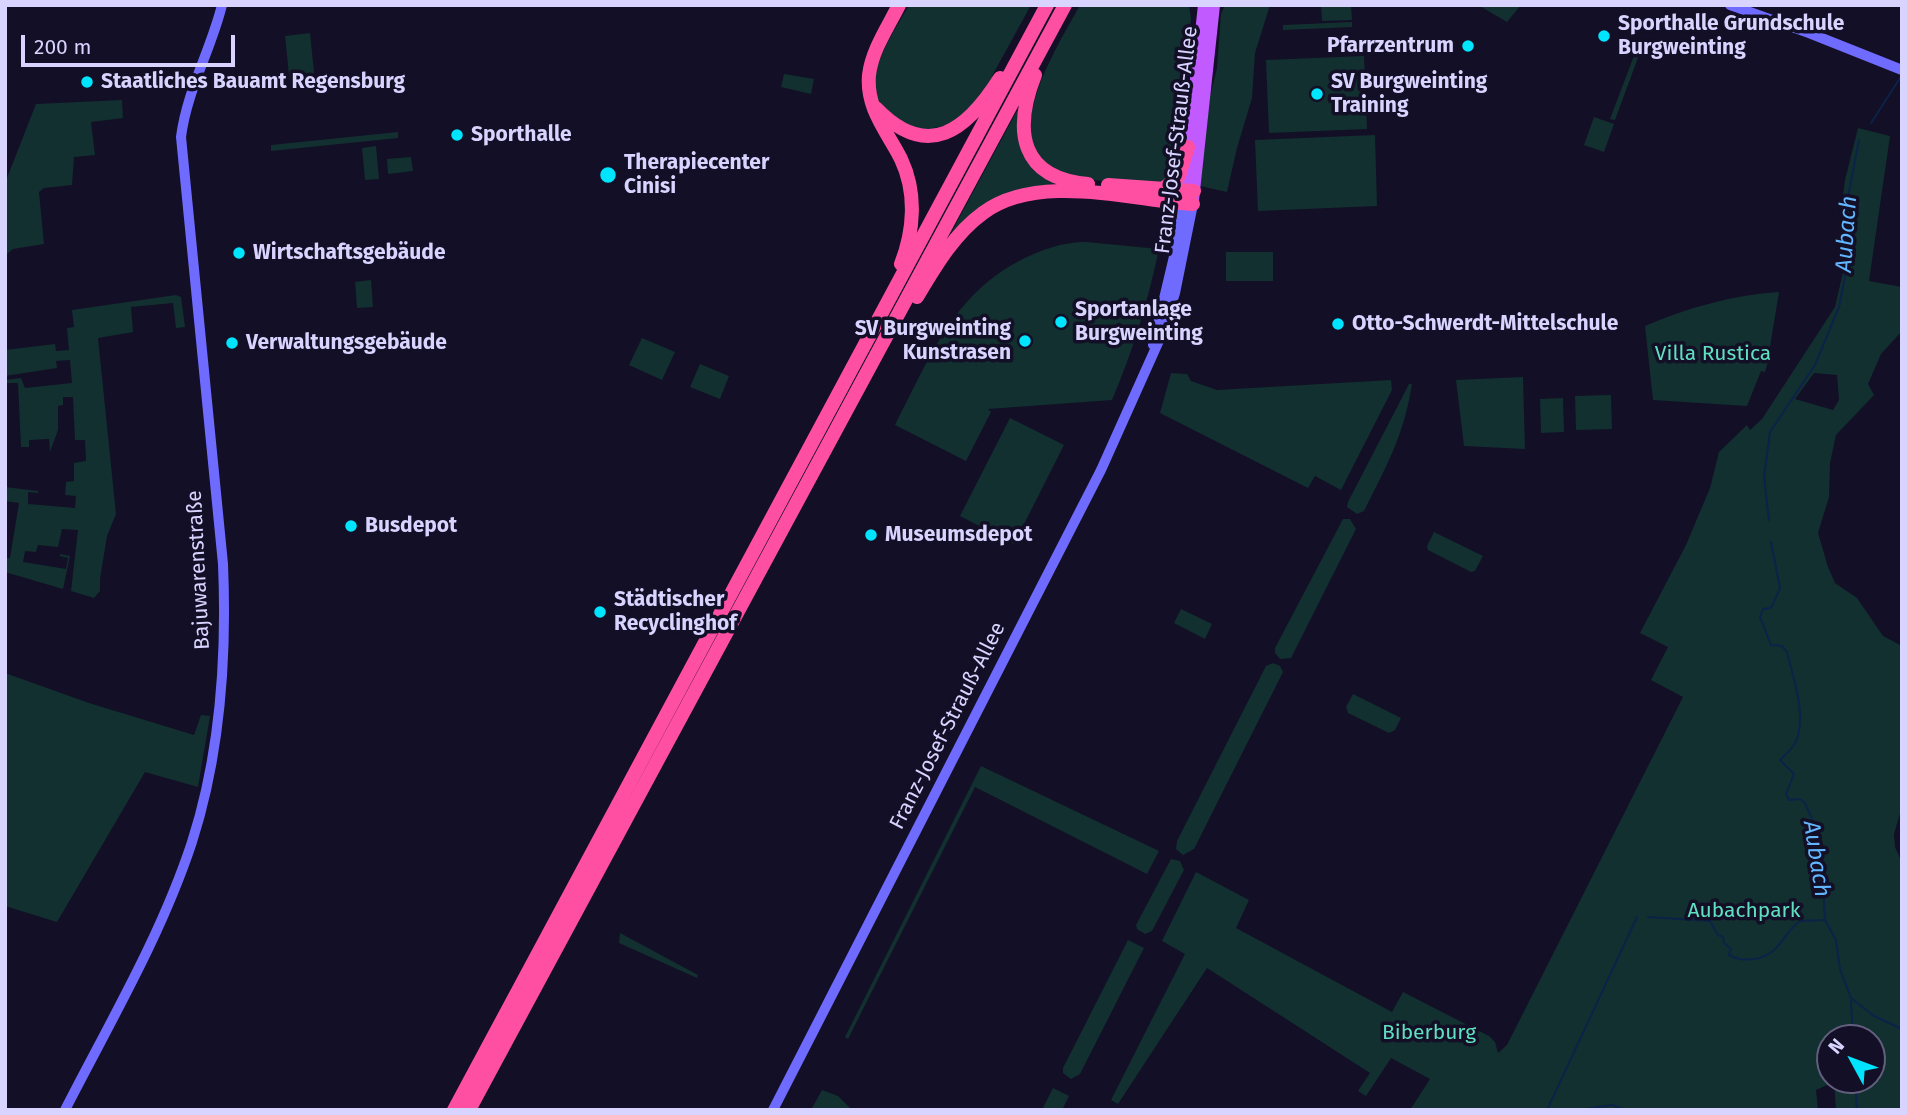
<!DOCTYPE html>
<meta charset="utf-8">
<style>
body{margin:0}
#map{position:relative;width:1907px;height:1115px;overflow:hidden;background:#130f26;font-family:"Fira Sans",sans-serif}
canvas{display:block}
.frame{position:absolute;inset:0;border:7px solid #d9d4ff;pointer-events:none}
.north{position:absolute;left:1816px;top:1024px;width:70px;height:70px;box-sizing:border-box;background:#130f26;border:2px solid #625e7d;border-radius:50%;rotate:311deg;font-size:19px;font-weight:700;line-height:28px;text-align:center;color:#d9d4ff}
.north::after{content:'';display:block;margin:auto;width:24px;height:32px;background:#00e5ff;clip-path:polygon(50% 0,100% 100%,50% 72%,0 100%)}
.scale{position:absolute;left:21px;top:35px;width:214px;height:32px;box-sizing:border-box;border:4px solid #d9d4ff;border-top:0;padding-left:9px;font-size:21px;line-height:24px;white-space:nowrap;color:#d9d4ff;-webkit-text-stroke:5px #130f26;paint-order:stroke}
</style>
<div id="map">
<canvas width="1907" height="1115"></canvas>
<div class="frame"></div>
<div class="north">N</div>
<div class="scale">200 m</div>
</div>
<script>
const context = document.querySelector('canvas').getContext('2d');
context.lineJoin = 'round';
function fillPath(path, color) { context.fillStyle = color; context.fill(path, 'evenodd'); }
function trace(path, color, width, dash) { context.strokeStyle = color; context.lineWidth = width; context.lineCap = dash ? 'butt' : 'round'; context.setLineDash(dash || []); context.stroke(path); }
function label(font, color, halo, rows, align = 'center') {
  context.font = font + ' "Fira Sans",sans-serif'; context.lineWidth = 7; context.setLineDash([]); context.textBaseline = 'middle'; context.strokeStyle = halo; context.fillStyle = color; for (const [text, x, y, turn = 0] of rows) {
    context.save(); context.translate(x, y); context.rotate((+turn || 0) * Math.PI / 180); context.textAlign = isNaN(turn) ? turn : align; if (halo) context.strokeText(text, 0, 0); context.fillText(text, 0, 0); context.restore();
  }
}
const green = new Path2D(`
 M909,5H1031L992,76L994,78L973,106L951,124L916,132C907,126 892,119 884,111C858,80 894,33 909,5Z
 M1080,5H1189L1191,19L1181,151L1176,171L1160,184C1133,182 1082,183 1058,172C994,143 1059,44 1080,5Z
 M1225,5H1270L1255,53L1252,98L1237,148L1227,192L1200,186L1210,96L1217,68L1221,14Z
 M1321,5H1351L1352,20L1322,21Z
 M1478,5H1521L1507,22Z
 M1352,22V27L1283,30V25Z
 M310,33L315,82L290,85L285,36Z
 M1635,53L1639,55L1615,120L1610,119Z
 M1364,56L1367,129L1269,133L1266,60Z
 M784,74L814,79L811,94L781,87Z
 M122,100L123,118L91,122L95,155L74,157L72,185L44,188L39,192L44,244L13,249L6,255L7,289L5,291V183L36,104Z
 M1019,107C1017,146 1020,162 1055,183L987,204L951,233Z
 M1594,117L1614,124L1604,152L1584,145Z
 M1858,128L1890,136L1869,281L1902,287V331L1881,354L1868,384L1874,395L1836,435L1830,463L1829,497L1818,533L1828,567L1835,583L1857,598L1883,636L1902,646V807L1894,834L1895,847L1902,863V1110H1836L1834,1082L1816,1090L1818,1110H1410L1430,1079L1391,1058L1366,1096L1358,1091L1370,1073L1207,968L1118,1104L1111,1100L1185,954L1162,941L1196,872L1249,900L1236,928L1392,1012L1403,992L1489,1036L1495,1042L1498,1053L1507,1045L1683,697L1651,680L1668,647L1640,633L1686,545L1710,488L1719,452L1747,425L1750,430L1762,419L1835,307L1847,255L1843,196L1845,180ZM1814,373L1837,375L1839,400L1833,410L1795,399ZM1830,1038H1872V1080H1830Z
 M398,132V138L271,151V145Z
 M1375,135L1377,206L1258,211L1255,140Z
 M376,146L379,179L365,180L362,148Z
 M411,157L413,171L388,174L387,159Z
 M1086,242L1159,249C1148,301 1133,351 1112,400L988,409L991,412L966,461L895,425C929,360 951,297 1019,261C1040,250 1062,242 1086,242Z
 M1226,252H1273V281H1226Z
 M371,280L373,307L357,308L355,282Z
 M1779,292L1767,365L1765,372L1761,371L1747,406L1653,400L1645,326C1687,308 1732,295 1779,292Z
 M176,295L181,297L185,327L176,328L173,303L131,307L133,332L98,338L116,514L107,536L100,579V591L94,598L71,591L78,530L62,529L58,547L38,545L36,552L25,551L23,562L66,569L68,558L60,556V554L70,556L63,589L5,572V558H10L19,503L5,501V487L38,491V493L28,492V504L75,508L76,496L65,495L66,482L74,481V463L86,461L85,440H75L73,397H63V405L58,406V430L50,452L49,439L29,440V447H21L18,383H6L5,389V380L21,378L25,388L72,383L70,360L56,361L57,368L5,376V350L55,344L56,351L69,350L67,328L74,327L72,310Z
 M642,338L675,352L662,380L629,365Z
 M700,364L729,376L720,399L690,387Z
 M1171,373L1187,374L1191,381L1217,390L1391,380L1392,390L1341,490L1315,476L1308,488L1160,413Z
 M1523,377L1525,449L1464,446L1456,380Z
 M1409,384H1412C1404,435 1387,465 1364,511L1357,514L1347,507L1348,502Z
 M1611,395L1612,429L1576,430L1575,396Z
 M1563,398L1564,432L1541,433L1540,399Z
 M1010,418L1064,445L1014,544L960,516Z
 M1343,519H1350L1356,529L1291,658L1280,659L1275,653V648Z
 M1434,532L1483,556L1475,571L1471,572L1428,550L1427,546Z
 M1181,609L1212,624L1205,639L1174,623Z
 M1273,663L1280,666L1283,672L1194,849L1183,855L1176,849L1177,841L1266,666Z
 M5,673L89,703L194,735L201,715L210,716L198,787L145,772L57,922L5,906Z
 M1353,694L1401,718L1395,730L1389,733L1348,713L1346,707Z
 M981,766L1159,851L1147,874L975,787L848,1039L845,1037Z
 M1171,859L1180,861L1184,870L1152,931L1145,934L1137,929L1136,925Z
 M620,933L698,975L697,978L619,943Z
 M1128,940L1144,948L1080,1074L1071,1079L1063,1073V1068Z
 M1053,1088L1069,1096L1062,1110H1042Z
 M822,1090L838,1096L852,1110H811Z`);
const stream = new Path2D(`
 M1871,123L1902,75
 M1769,520L1764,477L1770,432L1815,365L1839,307L1849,256L1847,202L1859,140
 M1771,542L1780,588L1771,608L1763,609L1760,617L1771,645L1782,646L1787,652C1793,678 1806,711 1797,739C1794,748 1786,754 1780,760L1794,774L1786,794L1789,800L1800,799L1805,803L1812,819L1822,867L1825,920L1836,940L1840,969L1851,998L1874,1016L1902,1029
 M1648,917L1710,921L1718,935L1723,937L1724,943L1731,949L1729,955C1739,960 1743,960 1755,959C1781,954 1781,935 1800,921L1824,920
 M1851,1001L1853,1038
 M1855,1080L1857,1110
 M1547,1110L1637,917
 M1580,1110L1612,1105L1627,1110`);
const secondary = new Path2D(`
 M1730,5L1809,33L1902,70
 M1153,345L1177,244L1183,203
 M65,1110C110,1022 161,936 192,842C221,752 227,658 223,564L181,137C187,90 211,50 222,5
 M773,1110L1101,470L1162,334L1175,293L1193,204`);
const primary = new Path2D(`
 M1183,200L1204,5
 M1193,200L1214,5`);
const highway = new Path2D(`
 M899,5C888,27 872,50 869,75C866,109 887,131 901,159C917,193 914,231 901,264
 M1035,75C1013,131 1020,178 1088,184
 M876,108C928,162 967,130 1000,78
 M1108,185L1194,191
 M1163,189L1179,176L1188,147
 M917,297C935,267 954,234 983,213C1038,172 1130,200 1193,204
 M454,1110L1047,5
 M469,1110L1065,5`);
const markers = [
 [1604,36,7,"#00e5ff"],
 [1468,46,7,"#00e5ff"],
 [87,82,7,"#00e5ff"],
 [1317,94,7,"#00e5ff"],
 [457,135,7,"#00e5ff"],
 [608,175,9,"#00e5ff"],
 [239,253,7,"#00e5ff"],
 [1061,322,7,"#00e5ff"],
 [1338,324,7,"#00e5ff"],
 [1025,341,7,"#00e5ff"],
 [232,343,7,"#00e5ff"],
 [351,526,7,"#00e5ff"],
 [871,535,7,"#00e5ff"],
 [600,612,7,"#00e5ff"]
];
const poiNames = [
 ["Sporthalle Grundschule",1618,24],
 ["Burgweinting",1618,48],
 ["Pfarrzentrum",1454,46,"right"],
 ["Staatliches Bauamt Regensburg",101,82],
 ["SV Burgweinting",1331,82],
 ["Training",1331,106],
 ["Sporthalle",471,135],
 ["Therapiecenter",624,163],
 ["Cinisi",624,187],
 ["Wirtschaftsgebäude",253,253],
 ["Sportanlage",1075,310],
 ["Burgweinting",1075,334],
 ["Otto-Schwerdt-Mittelschule",1352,324],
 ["SV Burgweinting",1011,329,"right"],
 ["Kunstrasen",1011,353,"right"],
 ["Verwaltungsgebäude",246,343],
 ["Busdepot",365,526],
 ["Museumsdepot",885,535],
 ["Städtischer",614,600],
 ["Recyclinghof",614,624]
];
const streetNames = [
 ["Franz-Josef-Strauß-Allee",1177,140,-83],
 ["Bajuwarenstraße",199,570,-93],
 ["Franz-Josef-Strauß-Allee",948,726,-63]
];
const parkNames = [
 ["Villa Rustica",1713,354],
 ["Aubachpark",1744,911],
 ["Biberburg",1429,1033]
];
const waterNames = [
 ["Aubach",1847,234,-86],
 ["Aubach",1816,859,81]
];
fillPath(green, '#12302f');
trace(stream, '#0c2248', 2);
trace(secondary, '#6f6bff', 10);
trace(primary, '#c25bff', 12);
trace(highway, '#ff4fa3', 14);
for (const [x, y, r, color] of markers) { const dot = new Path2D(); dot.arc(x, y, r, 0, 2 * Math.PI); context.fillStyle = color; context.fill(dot); trace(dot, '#130f26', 2.5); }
label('bold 21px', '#d9d4ff', '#130f26', poiNames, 'left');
label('21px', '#d9d4ff', '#130f26', streetNames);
label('21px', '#5fe0c0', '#130f26', parkNames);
label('italic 23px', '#62b6ff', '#130f26', waterNames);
</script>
